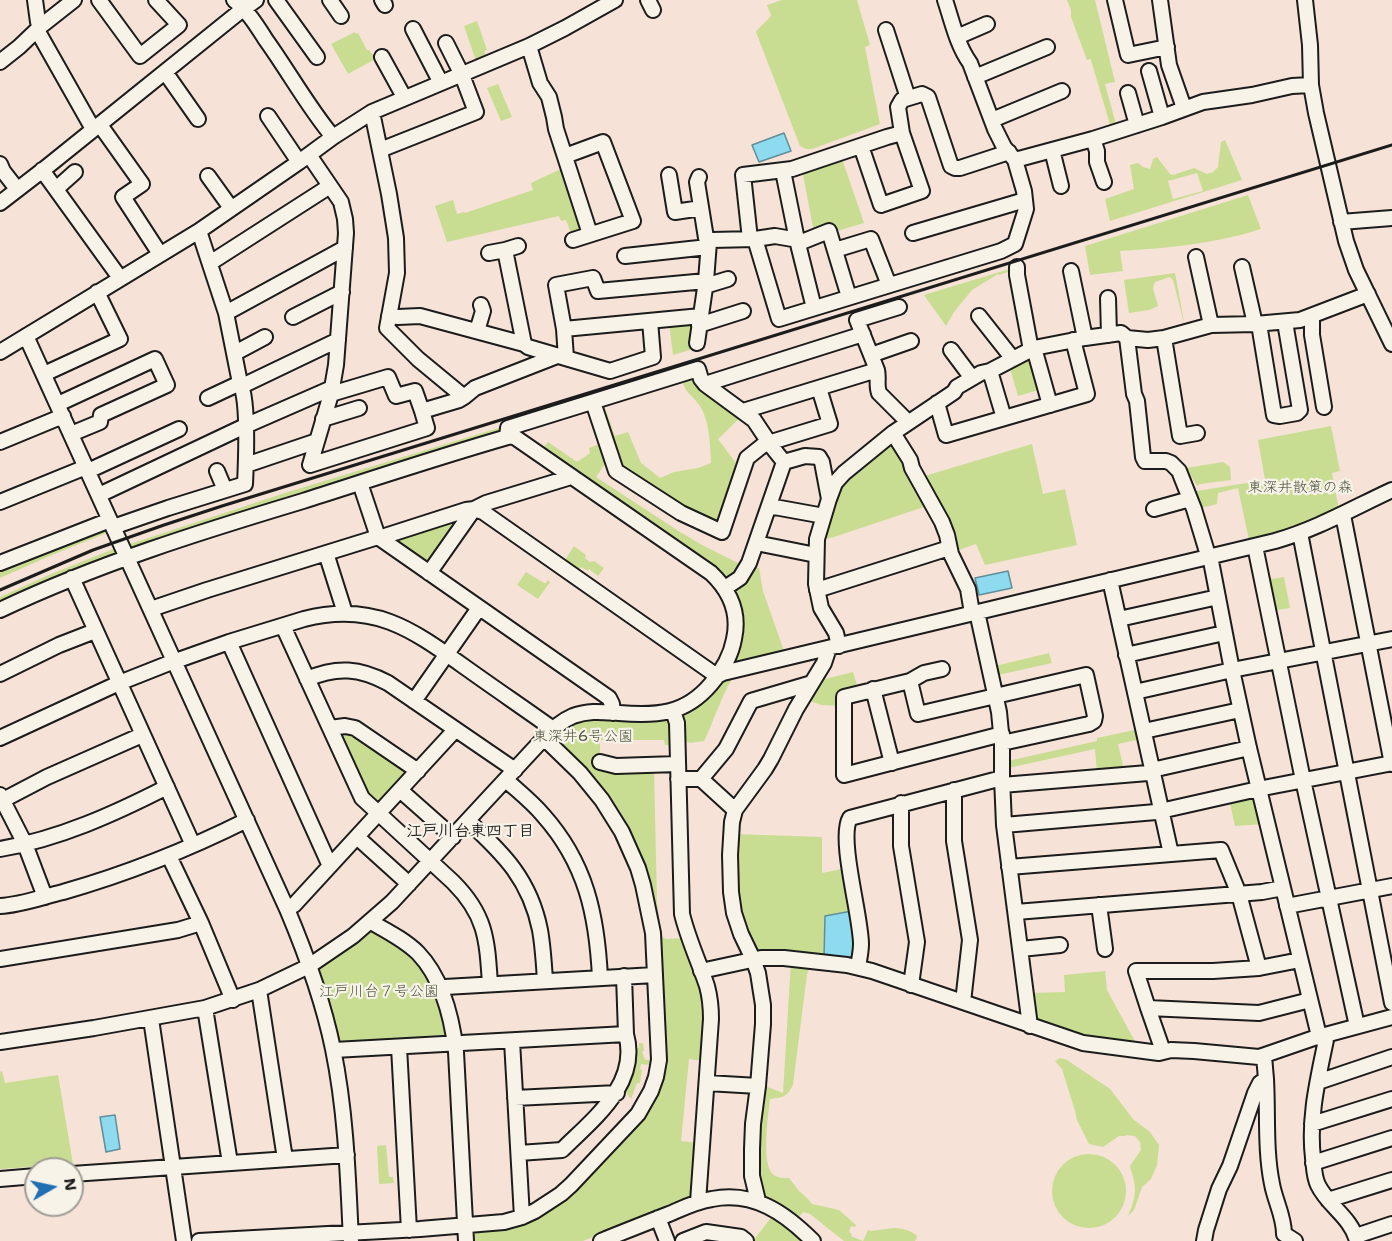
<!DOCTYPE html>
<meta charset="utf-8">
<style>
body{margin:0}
#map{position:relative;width:1392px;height:1241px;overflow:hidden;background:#f6e2d6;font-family:"Shantell Sans",sans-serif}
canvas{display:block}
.north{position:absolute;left:24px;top:1157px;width:60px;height:60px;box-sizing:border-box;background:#f7f3e8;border:2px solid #9f9d96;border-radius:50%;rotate:81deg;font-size:16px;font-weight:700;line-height:24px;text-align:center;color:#1c1c1c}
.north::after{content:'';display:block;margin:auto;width:21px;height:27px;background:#1f6fb2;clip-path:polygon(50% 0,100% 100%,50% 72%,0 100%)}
</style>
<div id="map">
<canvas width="1392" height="1241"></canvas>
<div class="north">N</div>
</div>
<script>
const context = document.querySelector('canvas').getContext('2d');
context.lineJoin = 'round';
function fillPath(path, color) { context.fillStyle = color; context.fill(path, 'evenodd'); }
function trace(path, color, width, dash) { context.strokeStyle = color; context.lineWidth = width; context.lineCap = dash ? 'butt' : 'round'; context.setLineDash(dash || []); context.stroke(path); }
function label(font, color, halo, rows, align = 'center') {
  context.font = font + ' "Shantell Sans","Klee One",sans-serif'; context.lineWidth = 4.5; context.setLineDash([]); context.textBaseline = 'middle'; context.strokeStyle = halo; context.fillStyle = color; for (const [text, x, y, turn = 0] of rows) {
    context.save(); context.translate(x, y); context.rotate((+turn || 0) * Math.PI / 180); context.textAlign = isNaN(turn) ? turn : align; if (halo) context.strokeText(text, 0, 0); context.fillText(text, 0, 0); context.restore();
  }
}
const green = new Path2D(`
 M782,0H857L870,45L865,47L880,124L812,149H806L800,146L756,32C761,25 767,22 771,15L767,5Z
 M1067,0H1095L1115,82L1105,84L1117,128H1111L1091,60L1090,59L1087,60L1071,17V10Z
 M477,21L487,50L484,51L487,59L477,64L464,26Z
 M355,32L356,34L358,33L367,50H369L372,54L379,57L348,74L331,44Z
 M498,84L512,117L501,121L487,88Z
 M1225,140L1242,180L1110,221L1105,199L1134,189L1130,165L1138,163L1143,167L1150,169L1153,159L1157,157L1170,174L1173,175L1194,168L1207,174L1213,172L1218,167L1221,142ZM1197,173L1203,191L1173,199L1168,181Z
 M841,156L864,223L834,232L814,233L802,169Z
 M565,167L585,230L572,236L566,220L561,221L559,216L447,242L435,206L453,200L457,214L464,212L465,213L533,190L531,183Z
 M1248,195L1261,229C1215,244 1167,248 1120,251L1123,271L1090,275L1085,246Z
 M1013,268L1014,270L999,275L998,274L972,290L954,312L946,326L924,295Z
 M1175,273L1185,327L1173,280L1170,277L1155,282L1153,288L1158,306L1149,310L1129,313L1124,280Z
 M695,322L693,349L673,355L669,323Z
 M1033,356L1042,389L1018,396L1009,365Z
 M692,374L743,415L718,439L739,467L720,523L716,525L684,509L620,468L599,407L603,402L615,436L628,432L641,463L660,478L674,472L698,468L711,463C710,445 710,422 700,406C692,394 684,393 682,378Z
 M505,426L503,434L135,550L128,548L127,545L288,492Z
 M1331,426L1340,471L1332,473L1339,510L1286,531L1249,540L1238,488L1218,493L1217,504L1201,508L1200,513L1211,543L1213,545L1214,548L1209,549L1191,492L1265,480L1258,440Z
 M893,441L930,505L834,537L821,540L838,484Z
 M548,442L577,462L590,453L589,448L602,443L608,459L596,477L677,530L702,545L744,566L728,583L540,451Z
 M1032,444L1043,494L1065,489L1077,545L985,565L976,544L953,552L921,477Z
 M1223,462L1230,467L1231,480L1200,484L1197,486L1186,468Z
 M455,518L462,523L431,567L394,545L395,537Z
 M100,528L109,532L52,555L0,578V567Z
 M574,546L586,555L585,558L590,562L594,561L604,568L598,576L589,569L588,571L581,567L577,573L563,563Z
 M116,548L117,551L114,558L0,606V597L51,574Z
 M752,567L759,568L763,591L784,651L728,663L729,591Z
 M526,572L544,583H546L548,580L550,582L538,599L517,585Z
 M1284,577L1290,608L1271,611L1265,580Z
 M1049,653L1052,663L998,675L995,666Z
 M853,672L858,689L840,706L821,705L805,699L817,681Z
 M732,679C720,699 714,721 704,741L690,743L681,739V719L683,712L716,686L718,687L723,682Z
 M589,717L667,718L672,723V745H665L664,740H600V765L654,768L657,903L662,937L666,939L684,938L704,990V1061L689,1059L681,1141L698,1143L692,1197L583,1241H470V1232L474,1228L526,1218L632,1126L661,1070L640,865L553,737L572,723Z
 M345,728L410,769L377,806L364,793L337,733Z
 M1139,729L1141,739L1118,744L1124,770L1097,773L1095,749L1008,768V761L1097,741V738Z
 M1256,796L1263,824L1235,826L1229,799Z
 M733,834L822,837V873L846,868L852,911L824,959L755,956L738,916Z
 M378,930L395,940L429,973L449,1034L444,1040L343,1046L337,1041L317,972L322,964L369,931Z
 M791,961L812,963L807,974L793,1085C786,1098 783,1097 770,1099C768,1115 762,1159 771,1172C775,1178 783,1178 789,1178L799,1191L808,1199L812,1204L839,1210L856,1225L855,1227L851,1226L849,1232L852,1234L851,1236L863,1241H844L810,1214L803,1212L799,1217L763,1194L757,1179L762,1087L765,1086L783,1093Z
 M1105,971L1107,990L1138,1047L1109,1044L1039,1024L1035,1018L1032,993L1065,992L1064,975Z
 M639,1043H643L644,1051H642L645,1060L657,1059L656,1066L641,1064L640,1069L642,1070L640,1083H637L631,1099L626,1092L630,1080L627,1078L632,1049L639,1048Z
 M1060,1058L1067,1060L1110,1089L1133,1119L1150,1132L1159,1145L1157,1165L1151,1179L1142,1187L1134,1210L1128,1216C1133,1204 1137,1193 1134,1181C1133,1175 1131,1171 1130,1166L1141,1150L1140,1142L1135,1136L1127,1135L1125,1136H1119L1103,1147L1089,1144L1077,1120L1075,1111L1062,1069L1055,1061Z
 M2,1071L5,1083L58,1075L73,1164L0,1169V1072Z
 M386,1145L389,1177H393L394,1183L379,1184L377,1146Z
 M1052 1191a37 37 0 1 1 74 0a37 37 0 1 1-74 0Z
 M773,1215L805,1241H753Z
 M893,1228C902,1228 909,1230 916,1235L917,1237L915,1241H863L868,1230L871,1231Z`);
const water = new Path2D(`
 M784,133L791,151L759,162L752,145Z
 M1008,571L1012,588L979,595L975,578Z
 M852,911L857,943L852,962L824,957L825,916Z
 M115,1115L120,1149L106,1152L100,1117Z`);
const minor = new Path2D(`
 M35,0L38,22L41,26
 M99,0L140,56L179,25L156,0
 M234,0C248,11 257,26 266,40C289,72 308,107 333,137
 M276,0L317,57
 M330,0L341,16
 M382,0L385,5
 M648,0L653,10
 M1115,0L1128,55L1167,47
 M1160,0L1169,65L1184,108
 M1305,0L1310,45L1311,85L1316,113L1346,241L1356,270L1392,344
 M413,29L441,83
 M37,30L93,129
 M886,30L908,98
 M957,37L987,24
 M529,46L540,83L549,97L554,117L556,129L590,234
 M382,57L404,97
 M0,62L19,47L41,26L74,0
 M1149,71L1162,117
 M165,72L198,119
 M975,77L1047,47
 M1128,93L1137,125
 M372,112L389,194L396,238L397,273L387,328L418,359L464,397L475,388L557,356
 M268,116L299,162
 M992,120L1062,91
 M100,125L142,184L123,197L160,254
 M1093,139L1097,151V162L1104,182
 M861,146L881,205L922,191L902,133L898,107L902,100L922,94L928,97L951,166L955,168H960L1009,152
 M380,150L476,112L462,75L446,43
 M1052,150L1061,186
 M309,155L341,202L345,219L346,233L336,365L331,394L310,465
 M565,156L603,142L633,221L573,240
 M1015,160L1093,139L1162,117L1203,102L1252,95L1292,86L1311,85
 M0,164L3,171L17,189
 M42,170L120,278
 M783,171L797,240L814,308
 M669,175L675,212L701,208
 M208,176L231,208
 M56,189L75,172
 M0,203L48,166L238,13L256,0
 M1341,222L1392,218
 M913,233L1025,200
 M750,239L743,175L792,169L887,137L902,133
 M755,239L779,319L1001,251L1015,244L1026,209L1024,191L1015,160L1004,147L995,129L970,63C957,45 952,21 945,0
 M709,242L712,240L755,239L775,236L804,241L829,231L849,297
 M518,246L505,250L524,344
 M835,250L871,239L889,285
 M489,253L505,250
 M625,256L708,247
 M1196,257L1211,325
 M210,263L330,186
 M1017,267V275L1031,350
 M1242,267L1255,324
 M1071,271L1085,338
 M705,286L728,279
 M1108,298L1109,335
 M899,307L857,320L877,370C879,378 876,385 879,393L908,422
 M226,313L345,248
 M389,316L398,317L420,316L524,344L528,347L610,371L653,357L650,321
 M979,316L1013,359
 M1312,316V335L1324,407
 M293,317L342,292
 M1259,324L1274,415L1280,416L1297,413L1300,410L1285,322
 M699,325L743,311
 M564,329L701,316
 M477,331L483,311L481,305
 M26,336L287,909C306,954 323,1000 333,1049C346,1112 348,1177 351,1241
 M1127,338L1148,340L1164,338L1211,325L1255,324L1300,320L1368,294
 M1164,338L1180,436L1197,433
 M697,343L706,281L709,242L706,238L697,182L699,177
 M1034,348L1050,405
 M951,350L972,378
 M0,352L199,231L299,162L333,137L372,112L529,46L565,28L615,0
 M235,353L265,337
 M871,355L911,341
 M566,358L564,329L556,285L593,278L598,291L706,281
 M990,371L1004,418
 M44,374L120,339L97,292
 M705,384L863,334
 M242,386L338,340
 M331,394L388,377L396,396L415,391L422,411
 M208,398L240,383
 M593,402L616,471L681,513L722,532L747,458L762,446L768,443L830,424L819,388
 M937,403L946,435L1087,394L1073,340
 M58,404L155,359L167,385L101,415L100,422L71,434
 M743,411L877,370
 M323,419L359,408
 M893,433L910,460L912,468L942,522L947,535L951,554L968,589L972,613
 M507,437L508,428L698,369L701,379L705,384L754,420L772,447L784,462
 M0,442L63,416
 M784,462L805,456L819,457L822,462L829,499
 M246,465L317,441
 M310,465L427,428L422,411L459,400L464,397
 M88,471L179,429
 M217,471L225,490
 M360,483L378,537L609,698L612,704L613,713
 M99,495L245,426L332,388
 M0,502L86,467
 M769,506L824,516
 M474,509L483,512L717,676
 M1154,509L1190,499
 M1342,515L1344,520L1392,764
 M113,527L168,508L245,484C246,463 249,400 240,383L226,313L199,231
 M1300,533L1392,1003
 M756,543L816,555
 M1255,546L1303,780L1357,1026
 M326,553L345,613
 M0,563L110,520
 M429,573L474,509
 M72,578L193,845
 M1110,580L1171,854
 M725,588L740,578L749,563L784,462
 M817,590L949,548
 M151,609L207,590L378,537L385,536L466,510L474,509L486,503L571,477
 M0,610C97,564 200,532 303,501C372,479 441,456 511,436L516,438L711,573C730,591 740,612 734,639C731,656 722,671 711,684C685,715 656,716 619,713C603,712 589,710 573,716C561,721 553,729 544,738L392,902L353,936L309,966L259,990L205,1008L94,1028L0,1042
 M977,612L999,712L1002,743V778L1004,825L1030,1026
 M1119,619L1218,597
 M283,626L362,798L453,882C486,915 487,939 490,984
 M229,642L330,866
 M839,646L836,633L821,608L816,584L817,539L829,499L835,483L844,473L893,433L954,392L957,387L981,373L990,371L1034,348L1085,338L1121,333L1127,338L1134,394L1137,401L1143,457L1145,461H1166L1171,463L1179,471L1194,509L1207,552L1210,556L1232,670L1249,748L1319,1036
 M1126,655L1224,633
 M0,674L59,645L95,631
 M717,676L723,673L1275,541C1317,529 1353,508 1392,490
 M307,679C337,666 360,668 388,683L515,770
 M910,681L924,673L942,669
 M873,689L892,763
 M1135,692L1232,670L1392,639
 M414,701L479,608
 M673,711L677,723L682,914C688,939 699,962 707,986C710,997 711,1008 711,1019L698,1202
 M330,728L345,726L355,728L418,771
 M1144,731L1240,710
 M1002,734L844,775V697L910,681L918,714L1086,675L1095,716L1094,721L1089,724L1002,743
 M0,738L119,683L167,664L229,642L304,619C376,601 414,631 469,670C497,690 525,709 553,729
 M600,762L616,766L677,764
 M678,779H701L726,749L751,701L812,683
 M701,779L735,810
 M506,780C518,791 532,802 543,815C586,863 597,915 600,978
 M1002,785L1148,773L1152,770L1249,748
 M400,790L453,837
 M954,790V841L970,940L963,1002
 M0,795L25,844L45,897
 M3,800L47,777L142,735
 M901,803V846L917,942L911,985
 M468,821C504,854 530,880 540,930C543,947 544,964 545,981
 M1004,825L1156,812L1258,789L1392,763
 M357,837L409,884
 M0,849C59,839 114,814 167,787
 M169,856L201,923L233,1000
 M1009,867L1221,850L1239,894L1259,968
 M1099,905L1105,949
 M0,906C21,905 42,897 63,892C126,874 187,850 247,820
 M1287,906L1392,886
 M287,909L294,905L455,730
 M1016,912L1262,892L1283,888
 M371,922C387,931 405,940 418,953C442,978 452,1018 456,1052L466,1241
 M1021,949L1060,945
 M0,959L178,930L201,923
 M858,967C859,960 861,952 861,944C861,916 838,838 850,818L1002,778
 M701,971L761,958H784L847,965L872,971L1083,1043L1159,1053L1171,1050L1194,1051L1259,1057L1314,1038L1392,1017
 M441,988L445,987L655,975
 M259,990L285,1159
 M205,1008L230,1163
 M1148,1008L1259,1013L1310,1000
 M151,1019L184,1241
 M1327,1035C1319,1075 1308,1116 1313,1158C1314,1167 1314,1177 1318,1185C1328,1206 1351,1217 1357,1241
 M512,1041L522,1217
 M399,1047L409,1230
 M334,1050L626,1034
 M1163,1051L1148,1008L1136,971H1213L1259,968L1300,960
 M1266,1079C1268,1114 1265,1150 1272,1184C1275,1201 1284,1216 1284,1234L1295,1241
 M1318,1082L1392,1057
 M707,1083L758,1086
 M515,1098L617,1093
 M1312,1124L1392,1099
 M519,1153L562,1150C593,1119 640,1084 626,1034L624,976
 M1313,1163L1392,1138
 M72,1174L347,1155
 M0,1179L36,1176
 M1328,1200L1392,1180
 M758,1201L752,1176V1149L753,1124L758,1086L763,1024V1005L758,973L753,959L741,934L734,913L731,892L730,855L732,822L735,810L765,769L771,759L796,709L824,663L829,648
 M658,1218L667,1241
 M1356,1236L1392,1224
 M199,1241L420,1229L504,1222L522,1217L535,1211L561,1194L571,1185L638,1114L651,1091L656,1077L659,1060L653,933L643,885L638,868L622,832L602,800L580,773L544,738
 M601,1241C623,1232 646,1223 669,1214C683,1208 697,1201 712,1199C754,1191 785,1213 813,1241
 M683,1241L706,1232L741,1237L746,1241
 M1204,1241L1206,1230L1219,1189L1230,1166L1255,1093L1260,1083L1266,1079L1264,1056`);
const rail = new Path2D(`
 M0,590L93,550L164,525L222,506L1392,145`);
const parkNames = [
 ["東深井散策の森",1300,488],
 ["東深井6号公園",583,737],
 ["江戸川台７号公園",379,992]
];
const neighbourhoodNames = [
 ["江戸川台東四丁目",470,832]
];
fillPath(green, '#c8dd92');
fillPath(water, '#8edaee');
trace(water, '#608e9a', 1.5);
trace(minor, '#1c1c1c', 18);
trace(minor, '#f7f3e8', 14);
trace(rail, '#1c1c1c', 3);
label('15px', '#50563f', '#f7f3e8', parkNames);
label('bold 16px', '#1c1c1c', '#f7f3e8', neighbourhoodNames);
</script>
